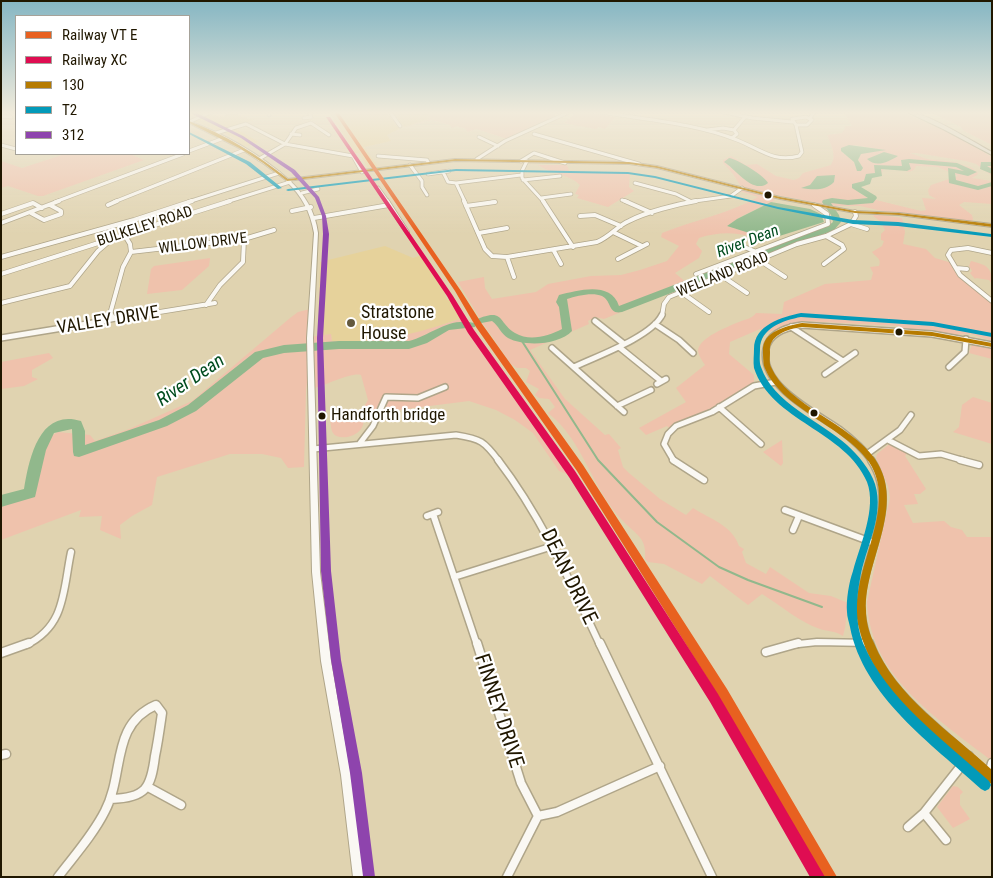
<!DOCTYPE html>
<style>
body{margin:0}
#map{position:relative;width:993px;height:878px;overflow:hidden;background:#e0d3b0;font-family:"Roboto Condensed",sans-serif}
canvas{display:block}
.frame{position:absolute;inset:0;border:2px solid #201700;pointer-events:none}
.legend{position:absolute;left:15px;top:15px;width:175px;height:140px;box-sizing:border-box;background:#fff;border:1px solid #a6a299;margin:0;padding:6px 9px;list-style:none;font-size:15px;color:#201700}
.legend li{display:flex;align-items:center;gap:10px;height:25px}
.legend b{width:25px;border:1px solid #a6a299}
</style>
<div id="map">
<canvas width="993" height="878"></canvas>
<div class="frame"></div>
<ul class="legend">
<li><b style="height:6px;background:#e86120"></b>Railway VT E</li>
<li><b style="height:6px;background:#df0d52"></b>Railway XC</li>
<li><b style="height:6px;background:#b67b00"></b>130</li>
<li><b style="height:6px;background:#039ab9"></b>T2</li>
<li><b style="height:6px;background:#8e44ad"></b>312</li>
</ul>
</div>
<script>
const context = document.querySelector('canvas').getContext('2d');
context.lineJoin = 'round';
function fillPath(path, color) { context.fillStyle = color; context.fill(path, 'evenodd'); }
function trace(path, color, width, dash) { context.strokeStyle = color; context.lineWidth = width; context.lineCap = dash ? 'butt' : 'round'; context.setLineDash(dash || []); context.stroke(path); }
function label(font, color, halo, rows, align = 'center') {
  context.font = font + ' "Roboto Condensed",sans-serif'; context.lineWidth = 4.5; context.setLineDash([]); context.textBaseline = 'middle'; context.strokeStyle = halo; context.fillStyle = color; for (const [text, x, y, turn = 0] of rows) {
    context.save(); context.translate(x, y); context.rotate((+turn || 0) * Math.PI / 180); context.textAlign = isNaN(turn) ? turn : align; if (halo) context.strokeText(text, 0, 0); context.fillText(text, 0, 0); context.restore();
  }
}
const built = new Path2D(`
 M329,112H386L389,115L399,129L387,135L391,141L364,147L379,168L369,170L359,153H355Z
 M393,112H430L434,118L404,127Z
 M231,113L254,120L219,131L192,121L208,114L222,117Z
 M233,127L259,142L244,147L236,142L239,140L222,132Z
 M385,246L413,258L422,255L438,274L447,300L451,299L465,317L412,335L376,340L352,342L332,341L331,334L318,336L320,262Z`);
const green = new Path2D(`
 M428,112H546L555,114V116L510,140L477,129L467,132L466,129L456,126L452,128L450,125L432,120L404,127L430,119Z
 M589,112L592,113L616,117L605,129L599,127L596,129L564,123L576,113Z
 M902,112L948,132L992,157V176L976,164L966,161L916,153H910L927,159L954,162L972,168L978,173L977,175L972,178L992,181V204L964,202L959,205L972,215L973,219L971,223L896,214L860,206H836L776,195L774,201L742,216L727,226L767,238L762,240C741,232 721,231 699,238L696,244L702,251L699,258L675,273L687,283L683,287L604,319L595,317L588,321L589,324L530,350L565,399L605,435L609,434L621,448L618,450L623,467L629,473L660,499L686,515L693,508C710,519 732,525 739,546L744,549L742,552L746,563L766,574L770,567L809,593L831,596L848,603L845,628L843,636C833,630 830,632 820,629C801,623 780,605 762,594L748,605L710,576L702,584L664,564L648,562L645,559C647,537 636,535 623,521C591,488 584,441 548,413L555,407L549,399L539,398L535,395L539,389L526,382L530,371L526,368H517L511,364L482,322L458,282L484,277L485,288L492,299L536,292L548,284L591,276L621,275L640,270L667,261L679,246L661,237L662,233C694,220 728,214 758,197L739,191L742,188L733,174L723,163V160L731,156L746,165L757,164L776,176L794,180L799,178L803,173L831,165C837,155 831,145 827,135L842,133L846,126H852L844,113ZM855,145L883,150L861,153L858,160L863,168L857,171L854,162L841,151ZM888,166L909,172L914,170L916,166L938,167L958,176L931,185L928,190L929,195L936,199L922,198L926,210L921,211L868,198L859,193L861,188L859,185L863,180L881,175L884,168Z
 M930,112H992V145L964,131L961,127Z
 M65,154H130L144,160L43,196H38L8,186L1,188V161L22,168Z
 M538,165H567L570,173H630L629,187L634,191L608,207L577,198L579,195L575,194L580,185C569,174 551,174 538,165Z
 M875,214L902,218L905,232L903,244L926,249L935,258L952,263L962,275L992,301V341L971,334L940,335L902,331L899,326L804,321L765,333L760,329L730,342L729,354L754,375V386L719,407L671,430L667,426L646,435L639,428L686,402L676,388L705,365C702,361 699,356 698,351C698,338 729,326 739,322C745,319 752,319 756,313L782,314L784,302L825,284L871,280L873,273L870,267L879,266C882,258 876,258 872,252L882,246L884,241L881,240V234L885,230L880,221L873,216Z
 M210,258L209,266L182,290L147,294L151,269L154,266Z
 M971,261C987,265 992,267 992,284L989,280L976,278L975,279L970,273L972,271L969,266Z
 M310,309V337L331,334L332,341C380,344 420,333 465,317L546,436L567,474L559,471L533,433L515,420L496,410L469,401L390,411L371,415L365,413L362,410L368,400L361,375C352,372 326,385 315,388L310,362L306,390L304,467L288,468L281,458L262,454H230L157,477L152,505L132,516L120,525L121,539L100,530L102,516L79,517L81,510L1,540V506L36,492L44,440L58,432L90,435L95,441L129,429L192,401L290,318L298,312Z
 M972,344L992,347V359L969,353Z
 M49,353L53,358L32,370V377L38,379L24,386L1,389V362Z
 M973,397L992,403V444L953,432L959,427L962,405Z
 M362,414C371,435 339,443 333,433C331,430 331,424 330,421Z
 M782,440L783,463L781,466L763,452Z
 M892,442L908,452L905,456L926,489L920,494H914L918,504L904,505L913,523L944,521L951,527L962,530L967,537H992V761C938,719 870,677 867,602L890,498L888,486L876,458L877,454Z
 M953,786L958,787L963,792L960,795V805L970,819L953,828L937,807Z`);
const water = new Path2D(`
 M849,145L886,150L861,154L858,160L863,168L861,171H857L854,162L841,151V148Z
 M884,152L898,156C888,162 876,168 867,159Z
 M729,158C737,159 765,176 768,183C753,195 736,169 724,162Z
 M835,175L834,182C825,191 814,190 801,188L810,185L817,176Z
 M771,202L810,209L821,214L824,222L773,238L762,237L727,226L737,219Z`);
const stream = new Path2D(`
 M520,338L598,460L657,522L719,567L748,580L822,607`);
const river = new Path2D(`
 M909,159L957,163L977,172L968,176L955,173L956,180L978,186L992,182V186L978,190L949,183L948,168L964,171L956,167L909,163L911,169L907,171L881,169L882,176L872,178L870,184L861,187L876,196L877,198L873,203L848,205L831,203L839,215L841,222L834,230L622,312C608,315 612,301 602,296C592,292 577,296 567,299L572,331C559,345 525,347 508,338C501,334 499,326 492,321L476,324L475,327L449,330L427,343L409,349H339L284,353L263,358L196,411L167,426L79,457L74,456L73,452L72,429L54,433L46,450L35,497L1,507V495L24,489C29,459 39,408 81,421L85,431V445L159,420L188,405L255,352L284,345L339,341H409C432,335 448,317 474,323L475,320C505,307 497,322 515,333C530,342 548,336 562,329L559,307L556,302L559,295C579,290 611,281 619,306L828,226L833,222L831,215L822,202L823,200L832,198L848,200L868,198L852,188V184L864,181L866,174L875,173L874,165L902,166L901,160Z
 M981,162H992V166H987L992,169V174L980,169Z`);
const minorFar4 = new Path2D(`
 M268,112L269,115
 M390,112L400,126
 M601,112C646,120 694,123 737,140C760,149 774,163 799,156L802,152L796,125
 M724,112L752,118L792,122
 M1,116L11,117
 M806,117L812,120L807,125H796L792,119Z
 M304,118L311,117L309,112
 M810,118L814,112
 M189,122L211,112
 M707,130L723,128L734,130L737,134L732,138
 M734,130L745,117
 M216,133L246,124L285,144L353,156L362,172
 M291,134L300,135
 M534,134L639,164
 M479,137L498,146
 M1,145L16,149
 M189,151L224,138
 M378,156L427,160L428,162
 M259,159L285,144L296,128L311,123L329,135
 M477,159L505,141L569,112
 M521,161L534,153L565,163
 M527,161L522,171V178L544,202
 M410,165L422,181V187L427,195
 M443,172L448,182L456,183
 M428,174L449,171
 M523,180L560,176
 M635,183L676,194L690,201
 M378,188L388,202
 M302,193L318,189
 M541,198L571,194
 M622,200L628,202
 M55,202L183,154
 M114,202L244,150
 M188,202L279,173
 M226,202L290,182
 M465,202L456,183L521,175
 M492,202H495
 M688,202L731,196L742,188`);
const minorFar3 = new Path2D(`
 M387,201L407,232
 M464,201L485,249L492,256L507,257L597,242C611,236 617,226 629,221C646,212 678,204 696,201
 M543,201L573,247
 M625,201L652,213
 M108,205L117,201
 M466,206L495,202
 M292,211L311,207
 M31,213L44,220L61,214V211L50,205
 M1,214L33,203L42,208
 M580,216L595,215L621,226
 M314,218L389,205
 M1,223L59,201
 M851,224L867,229
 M479,233L507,228
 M615,233L642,246
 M725,247L737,244L754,251
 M554,251L561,264
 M131,252L244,239L274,230
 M992,253L968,248L951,250L948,255L960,275L992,301
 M1,257L134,220L192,201
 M507,257L514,277
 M618,259L647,244
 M759,260L785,277
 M824,264L844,249L842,245L826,236
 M956,268L967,269
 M1,274L230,201
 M696,274L828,224L827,214L814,205
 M722,276L747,293
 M681,292L709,312
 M1,303L70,286L98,251L111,240
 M206,305L220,285L243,262L244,239
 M111,316L110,314L123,267L131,252L130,244L124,234
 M135,316L215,303
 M662,316L664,304L669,297L797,244L826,236L851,224L856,216L855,212`);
const minorFar2 = new Path2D(`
 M111,315L112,317
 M595,321L624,344
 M655,324L679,340L693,353
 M791,327L843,361
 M1,338L99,322C113,317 127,317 143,315
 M619,347L661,381
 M552,348L624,412
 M574,367C597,356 651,337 662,315
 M949,367L965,352L966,339
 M825,374L855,353
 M657,384L666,379
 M617,406L651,390
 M719,407L761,444
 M888,440L919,456L941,454L965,461
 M360,443L373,426L386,397L418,398L445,387
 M313,449L456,435C481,439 484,441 499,461
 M867,454L900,430L911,415
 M674,461L664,444L668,434L676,426L712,412L754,386L776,382
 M872,461C863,448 851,438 839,429C814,412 759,385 766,349C769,332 788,327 802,325L932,334L992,345`);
const minorFar1 = new Path2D(`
 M498,460C541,516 570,581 600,645
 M673,460L704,480
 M960,460L979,465
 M785,510L874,543
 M433,514L477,645
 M427,516L438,512
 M793,530L799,516
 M454,577L553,546
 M26,645C66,626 63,590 71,552
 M789,645L817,642L869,643
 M869,645C865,632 861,620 861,607C861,557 902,507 871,460`);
const minor = new Path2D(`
 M477,643L521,783L538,816L557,812L660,766
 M600,643L712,877
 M869,643C888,698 952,739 992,778
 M766,652L798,643
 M1,653L29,643
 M1,755L6,754
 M989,774L992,763
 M148,787L181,805
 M924,813L946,840
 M908,827L924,813L969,756
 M58,877C74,856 93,835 105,811C125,773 110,725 156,705L162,713C160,727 158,742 155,756C151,788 146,798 111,799
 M507,877L538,816`);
const tertiary = new Path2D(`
 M286,179H288C305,194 315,211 318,233L313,338L320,572L331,661L351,775L365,877H353L341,775L321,661L312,572L307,338L314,233C310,211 302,196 286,181Z`);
const secondary = new Path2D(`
 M189,121C225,134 259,154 288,179L455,159L629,162L657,166L780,197L855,211L899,213L992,224V227L899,215L855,213L780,199L657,168L629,164L455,161L287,181L264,164L239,148L189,123Z`);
const trunk = new Path2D(`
 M907,112C927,112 973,142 992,152V155L943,129Z`);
const bus1 = new Path2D(`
 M189,121C225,134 258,155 288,179L455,159L629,162L657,166L780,197L855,211L899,213L992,224V227L899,215L855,213L780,199L657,168L629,164L455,161L287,181L263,163L239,148L189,123Z
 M802,323L932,332L992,343V347L932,336L802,327C788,329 768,335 770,352C770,357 769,363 771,367C788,406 850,423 875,459C907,506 864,561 866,610C866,622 869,633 874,643C896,697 950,731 992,770V784L988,782C940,737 876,696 859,628C845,575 901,510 869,462C844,426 779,408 764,366C763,362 763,356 763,351C762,331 787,326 802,323Z`);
const bus2 = new Path2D(`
 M189,132L250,162L282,188L278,189L246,164L189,134Z
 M456,169L628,172L655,176L778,207L853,220L898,222L991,234L992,237L898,226L853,224L778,209L655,178L628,174L456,171L288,191L286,190L288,189Z
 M801,313L933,322L992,333V337L933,326L801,317C784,320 760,328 760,349C760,355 759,362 761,367C773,403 820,421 847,445C858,455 870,469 875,484C885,516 865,548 860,579C856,600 855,623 863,643C886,699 945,741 989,781L991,785L989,789L985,791L981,789C932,744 863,696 850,627C849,622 847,617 847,612C846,600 849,582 853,571C860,545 877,508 867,482C846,431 771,421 754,368C753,362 754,355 754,349C754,325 782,317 801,313Z`);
const bus3 = new Path2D(`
 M192,112H195L243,136L295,170L319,197L326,216L329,234L323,338L331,571L341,660L362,773L375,877L363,876L350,773L331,660L321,571L317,338L323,234L322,216L315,198L291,172L241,138L192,114Z`);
const rail1 = new Path2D(`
 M334,112H338L461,291L482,324L583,465L727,689L837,877H822L719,697L577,471L476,327L455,291Z`);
const rail2 = new Path2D(`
 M326,117H330L453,296L474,330L575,471L718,694L825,877H810L710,702L569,477L468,333L447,296Z`);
const markers = [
 [768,195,4.5,"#201700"],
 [351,323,5,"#63593e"],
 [899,332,4.5,"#201700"],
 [814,413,4.5,"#201700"],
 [322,416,4.5,"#201700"]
];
const farStreetnames = [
 ["BULKELEY ROAD",145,227,-18],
 ["WILLOW DRIVE",203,244,-7],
 ["WELLAND ROAD",723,275,-22]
];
const farWaternames = [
 ["River Dean",748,242,-21]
];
const busNames = [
 ["Handforth bridge",331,416]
];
const poiNames = [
 ["Stratstone",361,313],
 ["House",361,334]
];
const streetNames = [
 ["VALLEY DRIVE",108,321,-9]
];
const waterNames = [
 ["River Dean",191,381,-34]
];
const nearStreetnames = [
 ["DEAN DRIVE",568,577,64],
 ["FINNEY DRIVE",498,711,72]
];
fillPath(built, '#e6d29b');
fillPath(green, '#efc2ac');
fillPath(water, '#91b88c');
trace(stream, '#91b88c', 2);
fillPath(river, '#91b88c');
trace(minorFar4, '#afa589', 4.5);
trace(minorFar3, '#afa589', 5.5);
trace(minorFar2, '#afa589', 8);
trace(minorFar1, '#afa589', 9);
trace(minor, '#afa589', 11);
trace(tertiary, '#afa589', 2);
trace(secondary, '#afa589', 2);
trace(trunk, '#9f9478', 2);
trace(minorFar4, '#faf8f3', 3);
trace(minorFar3, '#faf8f3', 4);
trace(minorFar2, '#faf8f3', 5);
trace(minorFar1, '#faf8f3', 6);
trace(minor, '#faf8f3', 8);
fillPath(tertiary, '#faf8f3');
fillPath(secondary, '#faf8f3');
fillPath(trunk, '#ded9cc');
fillPath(bus1, '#b67b00');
fillPath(bus2, '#039ab9');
fillPath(bus3, '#8e44ad');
fillPath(rail1, '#e86120');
fillPath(rail2, '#df0d52');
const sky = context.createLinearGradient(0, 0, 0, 235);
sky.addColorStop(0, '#85b6c3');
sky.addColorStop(0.48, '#f1ebdb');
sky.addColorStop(1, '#f1ebdb00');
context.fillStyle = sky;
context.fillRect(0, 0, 993, 235);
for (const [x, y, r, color] of markers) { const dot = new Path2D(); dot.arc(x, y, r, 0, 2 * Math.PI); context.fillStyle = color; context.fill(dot); trace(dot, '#fff', 2); }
label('15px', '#201700', '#fff', farStreetnames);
label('italic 16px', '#004c1e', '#fff', farWaternames);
label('17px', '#201700', '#fff', busNames, 'left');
label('18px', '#201700', '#fff', poiNames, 'left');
label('18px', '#201700', '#fff', streetNames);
label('italic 19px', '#004c1e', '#fff', waterNames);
label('21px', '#201700', '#fff', nearStreetnames);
</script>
